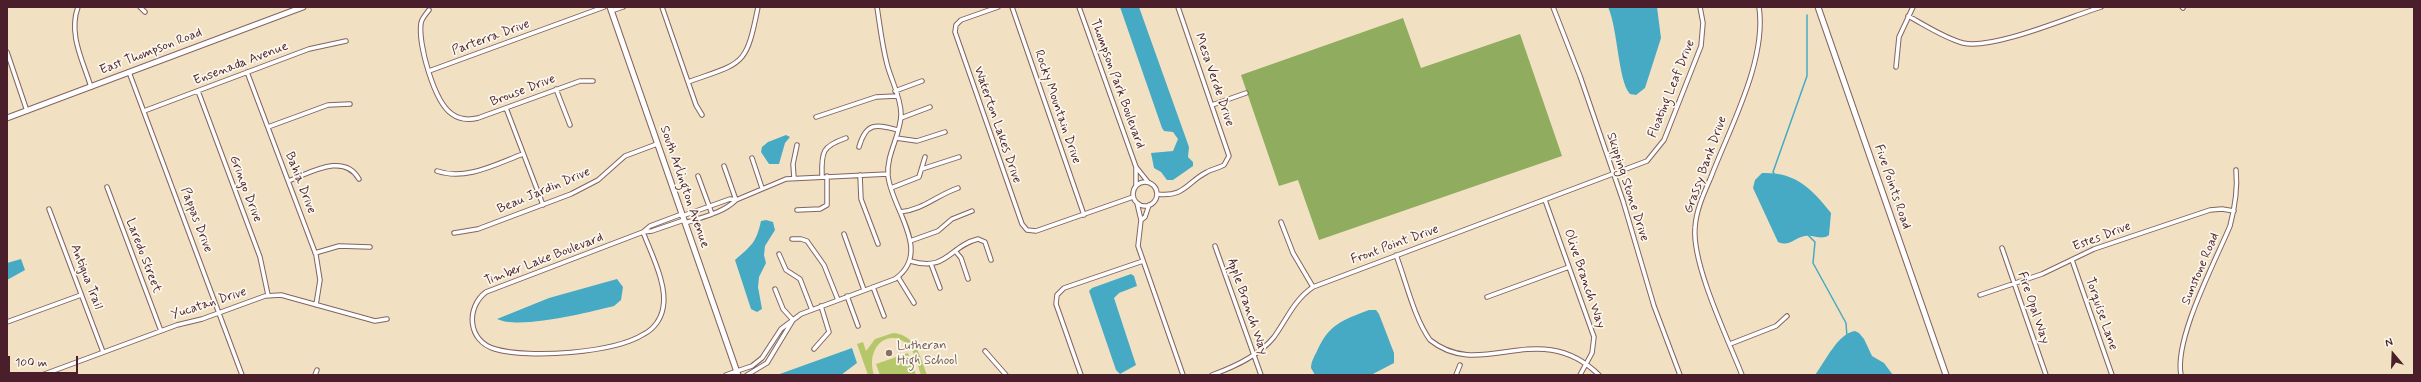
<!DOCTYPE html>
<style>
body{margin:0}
#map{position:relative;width:2421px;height:382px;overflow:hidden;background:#f1e1c2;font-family:Mynerve,sans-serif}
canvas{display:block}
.frame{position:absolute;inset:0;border:8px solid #4a1f2b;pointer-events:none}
.north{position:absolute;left:2373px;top:334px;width:40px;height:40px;-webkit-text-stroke:3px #fbf7ec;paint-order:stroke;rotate:341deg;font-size:11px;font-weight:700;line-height:16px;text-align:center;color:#4a1f2b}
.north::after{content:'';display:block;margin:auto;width:14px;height:18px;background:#4a1f2b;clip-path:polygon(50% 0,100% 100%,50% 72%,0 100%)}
.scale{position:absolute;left:8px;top:356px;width:70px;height:18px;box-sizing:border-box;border:2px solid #4a1f2b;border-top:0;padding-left:5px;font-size:12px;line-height:14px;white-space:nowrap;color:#4a1f2b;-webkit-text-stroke:3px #fbf7ec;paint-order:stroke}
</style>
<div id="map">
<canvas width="2421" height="382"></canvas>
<div class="frame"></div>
<div class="north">N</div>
<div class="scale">100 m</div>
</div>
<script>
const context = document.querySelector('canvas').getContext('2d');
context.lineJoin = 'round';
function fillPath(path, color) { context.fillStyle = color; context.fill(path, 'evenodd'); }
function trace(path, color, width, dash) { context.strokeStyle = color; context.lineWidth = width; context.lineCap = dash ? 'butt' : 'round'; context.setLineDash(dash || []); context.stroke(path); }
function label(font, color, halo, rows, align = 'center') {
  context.font = font + ' Mynerve,sans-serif'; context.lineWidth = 3.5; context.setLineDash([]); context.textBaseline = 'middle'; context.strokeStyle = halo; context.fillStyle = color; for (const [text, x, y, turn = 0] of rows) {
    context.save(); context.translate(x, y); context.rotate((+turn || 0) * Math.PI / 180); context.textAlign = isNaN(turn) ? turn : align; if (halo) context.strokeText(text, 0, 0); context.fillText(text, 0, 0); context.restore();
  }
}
const green = new Path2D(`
 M893,333C916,335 920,356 927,375H921C918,366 915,353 909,346C889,326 865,347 874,375H868L857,344L863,342L866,351L875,339Z
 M908,353L916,375H880L876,364Z`);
const forest = new Path2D(`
 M1403,18L1421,68L1520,34L1562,156L1319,240L1298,180L1279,186L1241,75Z`);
const water = new Path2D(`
 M1120,7H1139L1189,147L1188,157L1193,162V166L1173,180H1167L1161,172L1154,168L1151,153L1173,151L1178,139L1173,132L1164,131L1162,128Z
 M1608,7H1657L1661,38L1645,88L1636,95L1630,94C1618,81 1618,29 1608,7Z
 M786,135L790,137L785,143L779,164H769L761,152L762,147L768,142Z
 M1762,173C1796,172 1811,188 1831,213L1829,235C1821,241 1814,234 1805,236C1794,238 1790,247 1778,242L1753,188L1755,180Z
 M766,220L773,222L775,230L765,246L764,255L766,263L759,277L758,287L762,309L757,312L751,309L735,260C752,245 756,243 761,221Z
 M21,259L25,270L7,280V263Z
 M1131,274L1134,276L1137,286L1119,293L1114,298L1136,365L1120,374L1116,370L1089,291L1092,288Z
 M617,279L623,287L621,300L614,306C589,312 520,330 497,319L549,298Z
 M1369,310H1376L1379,314L1394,353V363L1371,375H1315L1311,368C1311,362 1314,357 1317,351C1329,324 1343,320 1369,310Z
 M1855,331L1859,333L1864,339L1872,356L1884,363L1893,375H1815C1825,362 1838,333 1855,331Z
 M852,348L857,363L841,375H777Z`);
const stream = new Path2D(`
 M1775,175L1773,172L1807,76V15
 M1808,235L1815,242L1813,263L1846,323L1847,337`);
const street = new Path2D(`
 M78,7C68,34 83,61 91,87
 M140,7L145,12
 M662,7L696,105L702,115
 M998,7L961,20L956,25L955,32L1022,224L1027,230L1036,231L1133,197
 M1012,7L1084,215
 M1079,7L1136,167L1148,182
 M1553,7L1580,76L1623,201L1654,306L1680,375
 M2182,7L2183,8
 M429,10C426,14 422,18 421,23C418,44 434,102 452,114C460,120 469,120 478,118L580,81H593
 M611,11L623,7
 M1908,16C1925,25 1944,38 1963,43C1993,50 2069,17 2101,7
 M7,52L27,111
 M1896,67L1899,37L1913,7
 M429,71L604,7
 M129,72L242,375
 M247,72L316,255L320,280L316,305
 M688,82C744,62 746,67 758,7
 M556,89L570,125
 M198,91L260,257L268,295
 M895,91L922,81
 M1212,105L1246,93
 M506,108L543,205
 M144,111L309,49L346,41
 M816,117L876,97L897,96
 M901,118L930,107
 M268,127L328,105L350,104
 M896,138L917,141L945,132
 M859,147C866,122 876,124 898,130
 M752,158L762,188
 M724,166L736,200
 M922,169L959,157
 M437,171C466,181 496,164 523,154
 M860,175L861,199L878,244
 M698,176L712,214
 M822,176C821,151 823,146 846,138
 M794,178L793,164L797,145
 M288,181C310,173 344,152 359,179
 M1133 194a12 12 0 1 1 24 0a12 12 0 1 1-24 0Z
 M1136,186V167
 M107,187L161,331
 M891,188L919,177L925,157
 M1157,194C1184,198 1187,182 1207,172C1212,169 1219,168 1224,165L1229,156L1178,7
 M1545,200L1594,337L1592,353L1580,375
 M1137,203L1141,220
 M1149,205L1145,217L1141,220L1138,246L1183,375
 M49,209L103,352
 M797,210L820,209L827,205V176
 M900,212C923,210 937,195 958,188
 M682,216L730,199L736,200
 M1281,222L1293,253L1313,287
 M685,223C702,217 723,213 736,200L786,179L888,174
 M644,231L650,226L682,214
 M643,232C651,253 668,286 663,308C661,319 654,329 644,334C614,353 529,359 495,349C467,341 466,307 486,292L643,232L652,231L684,220
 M454,233L478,229L571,194L598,180L625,156L657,144
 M844,234L864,290
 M792,239H801L807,241L824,265L838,300
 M910,241L938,231L952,219L972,211
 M1215,246L1261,375
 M2002,248L2046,375
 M956,252L961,258L968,279
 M315,253L339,246L370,247
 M779,254L786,270L800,279L812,310
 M1396,255C1406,281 1414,318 1430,340C1482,382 1539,316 1599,375
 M2072,260L2112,375
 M910,261C948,272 949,246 978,239L985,242L991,260
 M931,264L940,288
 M898,277L914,303
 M873,287L884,316
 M1980,295L2042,274L2094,249L2210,210L2222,209L2234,211
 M847,296L858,326
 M1487,297L1569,267
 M7,322L81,295
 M1730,344L1776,326L1787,316
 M814,349L829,332L821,306
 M985,351L1006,375
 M737,371L752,366L762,358L781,329L801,314L895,279C933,252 892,210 888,176C886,154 901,135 901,114C901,97 891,80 887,64C882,45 880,26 877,7
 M42,375L177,325L202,319L265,296L281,295L375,321L387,319
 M315,375L317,370
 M726,375L737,371
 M747,375L767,363L793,320L783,309L775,289
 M1081,375L1056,304L1057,295L1064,288L1143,261
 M1212,375C1234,367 1259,356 1274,337C1287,319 1294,300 1313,287L1647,161L1664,140L1701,46L1703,23L1700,7
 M1456,375L1460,365
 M1742,375C1728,339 1692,265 1695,228C1696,210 1704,193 1711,177C1730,127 1767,60 1759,7
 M2181,375C2174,339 2215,262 2230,226C2235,207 2238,190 2236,170`);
const secondary = new Path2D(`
 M610,7L738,375
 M1818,7L1946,375
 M7,118L303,7`);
const markers = [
 [889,353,4,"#8d6e63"]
];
const streetNames = [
 ["Parterra Drive",491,38,-20],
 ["East Thompson Road",151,52,-21],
 ["Ensenada Avenue",241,64,-21],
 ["Mesa Verde Drive",1214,80,71],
 ["Thompson Park Boulevard",1117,84,70],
 ["Floating Leaf Drive",1672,89,-68],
 ["Brouse Drive",523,91,-21],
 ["Rocky Mountain Drive",1057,107,71],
 ["Waterton Lakes Drive",997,125,71],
 ["Grassy Bank Drive",1706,165,-70],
 ["Bahia Drive",300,183,69],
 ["South Arlington Avenue",684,187,71],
 ["Skipping Stone Drive",1627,187,72],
 ["Five Points Road",1892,187,71],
 ["Gringo Drive",245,189,69],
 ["Beau Jardin Drive",544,191,-23],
 ["Pappas Drive",196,220,69],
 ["Estes Drive",2102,237,-21],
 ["Front Point Drive",1395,245,-20],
 ["Laredo Street",143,256,69],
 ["Timber Lake Boulevard",544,260,-21],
 ["Sunstone Road",2201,269,-67],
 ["Antigua Trail",86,277,69],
 ["Olive Branch Way",1584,279,71],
 ["Yucatan Drive",209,304,-18],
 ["Apple Branch Way",1247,307,71],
 ["Fire Opal Way",2033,308,71],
 ["Torquise Lane",2101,314,71]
];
const educationNames = [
 ["Lutheran",897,346],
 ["High School",897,361]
];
fillPath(green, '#b6c76a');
fillPath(forest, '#90ac5e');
fillPath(water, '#46aac5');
trace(stream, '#46aac5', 1.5);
trace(street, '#846360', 5.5);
trace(secondary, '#846360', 7);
trace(street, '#fff', 3.5);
trace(secondary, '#fff', 5);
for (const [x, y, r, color] of markers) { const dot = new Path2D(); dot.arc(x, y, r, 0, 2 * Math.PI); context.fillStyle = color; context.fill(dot); trace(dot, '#fbf7ec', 1.5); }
label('13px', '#4a1f2b', '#fbf7ec', streetNames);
label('13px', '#785e54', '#fbf7ec', educationNames, 'left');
</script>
